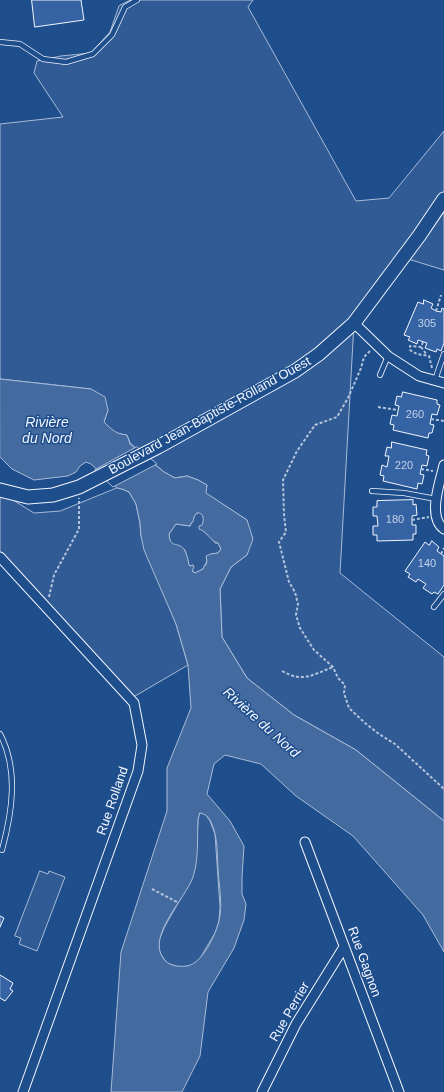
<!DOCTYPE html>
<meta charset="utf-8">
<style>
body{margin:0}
canvas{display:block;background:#1f4e8c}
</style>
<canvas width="444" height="1092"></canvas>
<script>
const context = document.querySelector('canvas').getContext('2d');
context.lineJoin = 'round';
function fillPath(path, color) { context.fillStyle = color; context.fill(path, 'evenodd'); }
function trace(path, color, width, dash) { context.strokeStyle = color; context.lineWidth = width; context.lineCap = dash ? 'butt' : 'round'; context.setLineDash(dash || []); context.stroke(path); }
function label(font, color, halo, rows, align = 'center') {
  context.font = font + ' Helvetica,sans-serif'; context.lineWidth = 3; context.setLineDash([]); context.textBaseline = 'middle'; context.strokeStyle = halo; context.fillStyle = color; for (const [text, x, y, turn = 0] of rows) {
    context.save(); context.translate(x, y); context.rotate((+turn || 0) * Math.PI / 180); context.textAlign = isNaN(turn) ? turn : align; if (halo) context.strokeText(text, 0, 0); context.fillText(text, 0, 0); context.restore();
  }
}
const built = new Path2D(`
 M131,0H253L248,7L356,201L389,198L444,131V270L408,259L354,323L340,573L444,657V821L356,750L294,715L247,678L222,637L220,589L231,567L247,555V520L205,493L207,485L198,480L187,476L175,478L164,472L130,443L127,435L120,434L113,432L104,422L108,410L91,389L0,379V124L63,117L34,73L37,61L61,56L91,53L110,32L119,6Z
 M117,488L122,489L129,492L136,504L140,523L141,536L176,624L188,665L130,699L0,557V492L34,513L60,511Z
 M200,512L204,518L202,530L213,539L215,543H218L221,549L218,553L211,554L207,559V561L203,569L195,573L192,570L193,565L189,566V565L185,550L172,544L170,541L169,534L176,524L190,526L195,515Z
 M200,813L205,814L210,821L215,834L220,907L219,921L215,933L199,960L190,966L179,967L167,963L162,956L159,951V940L165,926L192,879L196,856L198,820Z
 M40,871L48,874L49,871L65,877L37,951L19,944L21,938L15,936Z`);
const water = new Path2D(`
 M0,379L91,389L105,397L108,410L104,422C112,430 116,434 127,435L130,444L164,472L175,478L187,476L198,480L207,485L206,493L247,520L253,539L247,555L231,567L220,589L222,637L247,678L294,715L356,750L444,821V952L423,915L353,836L296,796L261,764L225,755L214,764L207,794L230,821L244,846L242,877V894L246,904L244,920L234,948L208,992L200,1056L182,1092H111L121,952L167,811V768L191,708L188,665L176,624L144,550L141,536L140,523L136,504L129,492L122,489L117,488L91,464L86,462L80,466L76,472L68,476L34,480L12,469L0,457ZM197,513H200C204,516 204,520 202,525L199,526V529C207,531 211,542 218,543L221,549L218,553L211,554L206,556L207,561L206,565L204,566L203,569L195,573L192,571L194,567L193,565L190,566L189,565C188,560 187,554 184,549C177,541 170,549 169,534L176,524L190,526L191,523L193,522L194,517ZM200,813C205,814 208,816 211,822C218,837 217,853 218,869C219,886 223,905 219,921C216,934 202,964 187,966C178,967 168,966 163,958C147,935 186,898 193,877C199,859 197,838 198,820Z`);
const pier = new Path2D(`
 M137,447L157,464L113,487L95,470Z`);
const building = new Path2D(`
 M32,0H81L84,20L35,27Z
 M424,300L433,304L431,308L436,311L441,312L442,308L444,309V343L441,351L437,349L436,352L425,348L427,343L418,340L417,344L408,340L410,337L404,335L418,302L423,304Z
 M403,392L437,400V404L440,405L437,415L432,414L430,424L434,425L432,433H429L428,438L393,430L394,425L390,424L392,415L397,416L399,406L395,405L397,396L401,397Z
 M392,442L427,450L426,455L429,456L427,466L422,465L420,474L424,475L422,484L418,483L417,489L383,481L384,476L380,475L382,465L387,467L389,456H385L387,447L391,448Z
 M413,500V505L416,504L417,515L412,516V525H416V534H413V540L377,541V535H373V526H378L377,516H373V507H377V501Z
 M432,541L439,547L437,551L444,556V585L438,594L434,592L432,594L423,588L426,584L418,579L416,582L408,577L410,574L405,571L425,542L429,545Z
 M0,916L4,918L0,927Z
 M0,975L13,983L10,989L13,991L5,1001L0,998Z`);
const path = new Path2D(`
 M436,311L441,295
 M423,342L421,347L410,346V350L417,354L429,356L432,368
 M421,347L427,355
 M370,351L364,357L361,368L348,398L337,417L315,425L297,451L283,480L284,515L286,532L279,542L289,582L295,592L298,604L296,615L300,628L314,650L333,667L338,678L345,685L344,693L349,708L365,723L379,734L395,744L444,789
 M378,407L398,410
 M431,419L444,421
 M421,469L433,471
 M412,520L429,517
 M441,554L444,548
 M49,597L54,575L79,529V498
 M282,671C303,683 312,675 333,667
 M152,889L177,902`);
const lane = new Path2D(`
 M0,42L20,44L43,59L66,62L93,54L112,35L125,7L137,0
 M380,375L388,356
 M435,381L438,371L444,354
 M372,491L404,493L436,499
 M434,607L444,594
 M0,734C19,770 12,813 2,850`);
const street = new Path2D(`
 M354,323L388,356L419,376L444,383
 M444,465C440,482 427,517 444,529
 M0,557L134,703L142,745L138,771L23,1092
 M305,842L399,1092
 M262,1092L296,1024L344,947`);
const secondary = new Path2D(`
 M0,490L28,497L53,495L79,487L158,447L295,371L319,354L354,323L419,236L444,199`);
const numberNames = [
 ["305",427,324],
 ["260",415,415],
 ["220",404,466],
 ["180",395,520],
 ["140",427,564]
];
const streetNames = [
 ["Boulevard Jean-Baptiste-Rolland Ouest",210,416,-29],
 ["Rue Rolland",113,801,-71],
 ["Rue Gagnon",364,962,70],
 ["Rue Perrier",290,1012,-60]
];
const waterNames = [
 ["Rivière",47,423],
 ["du Nord",47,439],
 ["Rivière du Nord",261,723,42]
];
fillPath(built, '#305b95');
trace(built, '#a8bbd7', 1);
fillPath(water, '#446ba0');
trace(water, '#a8bbd7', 1);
fillPath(pier, '#1f4e8c');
trace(pier, '#a8bbd7', 1);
fillPath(building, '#3563a3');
trace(building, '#f2f6ff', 1);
trace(lane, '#f2f6ff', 6);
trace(street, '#f2f6ff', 11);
trace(secondary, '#f2f6ff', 15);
trace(path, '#b3c4dc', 2, [3, 2]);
trace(lane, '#1f4e8c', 4.5);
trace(street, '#1f4e8c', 9);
trace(secondary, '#1f4e8c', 13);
label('11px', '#c3d1e8', null, numberNames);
label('13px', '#f2f6ff', '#1f4e8c', streetNames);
label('italic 14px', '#f2f6ff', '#1f4e8c', waterNames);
</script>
